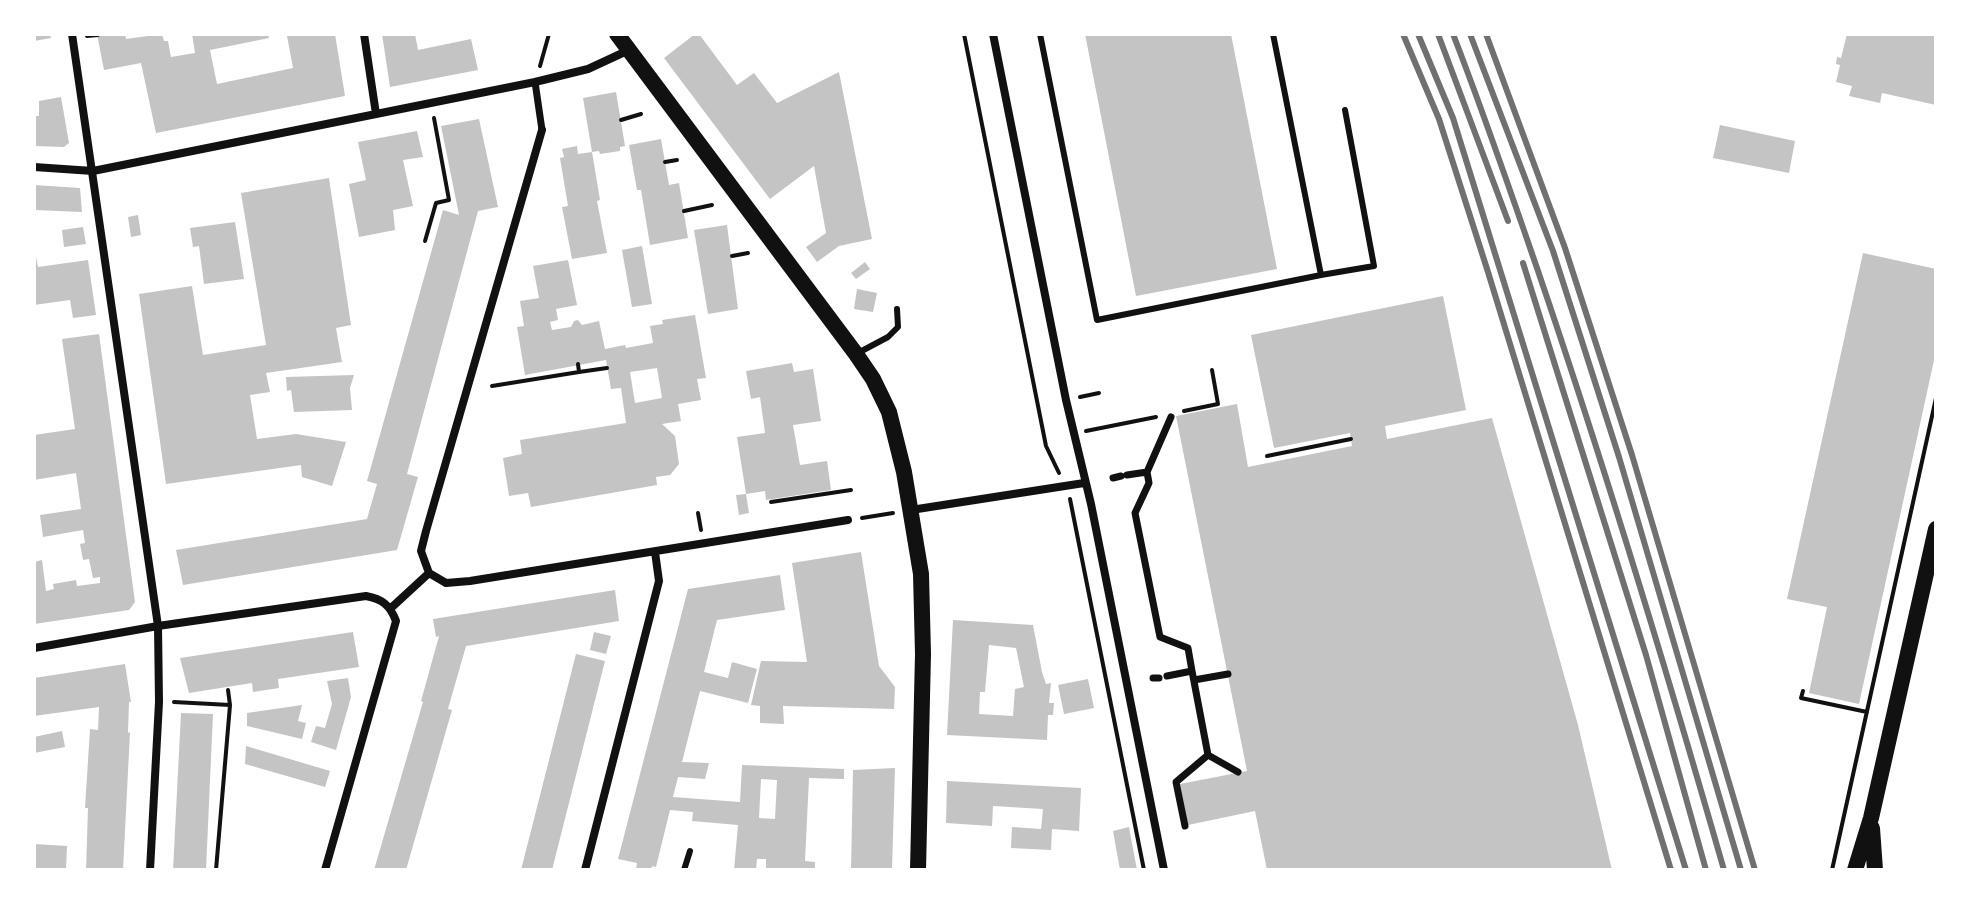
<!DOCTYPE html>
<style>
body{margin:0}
#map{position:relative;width:1970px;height:904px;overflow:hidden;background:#fff;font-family:"Open Sans",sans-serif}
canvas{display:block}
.frame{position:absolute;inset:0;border:36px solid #fff;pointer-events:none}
</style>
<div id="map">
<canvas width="1970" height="904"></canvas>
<div class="frame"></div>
</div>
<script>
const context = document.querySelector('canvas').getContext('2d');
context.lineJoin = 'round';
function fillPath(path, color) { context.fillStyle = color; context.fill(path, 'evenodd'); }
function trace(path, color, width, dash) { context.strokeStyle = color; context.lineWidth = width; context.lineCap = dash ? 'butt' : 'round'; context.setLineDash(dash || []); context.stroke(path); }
const building = new Path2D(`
 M34,34H50L51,38L34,41Z
 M97,34H125L126,39L162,34L164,41H168L171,57L195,53L192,34H268L269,38L210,50L217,84L293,68L287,36L335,34L345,96L156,133L141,63L104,70Z
 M382,34H415L418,50L471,39L478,70L390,87Z
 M695,34H699L737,85L754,73L777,103L839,72L872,239L839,246L817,262L806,247L826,233L814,166L770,199L664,58Z
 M1085,34H1231L1277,269L1136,296Z
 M1847,34H1936V105L1882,93L1880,103L1849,96L1852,86L1836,82L1840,65L1836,64L1837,57L1841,58Z
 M616,92L625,146L620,147V151L600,154L599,151L592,152L583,98Z
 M61,97L69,143L64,147L34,146V116H39V101Z
 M479,119L498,207L478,211L407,474L418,477L397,550L183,585L176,550L367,519L377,484L367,481L443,210L459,215L441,126Z
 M1720,125L1795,141L1789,173L1713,158Z
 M417,131L423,157L403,160L413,206L393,210L395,230L359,237L349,184L366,180L358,142Z
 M661,139L669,185L679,183L688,238L650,245L641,190H637L629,145Z
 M577,146L578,154L592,152L600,200L597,201L607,253L572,259L562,207L568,206L560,158L564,157L562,149Z
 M329,178L351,325L336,328L342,362L266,373L270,392L250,395L257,439L296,434L346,442L332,486L302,477L301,465L166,484L139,294L192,286L203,355L266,345L241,193Z
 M34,185L80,188L82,212L34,210Z
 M138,215L141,235L131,237L128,217Z
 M235,222L244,279L204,284L199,246L193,247L190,228Z
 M727,225L738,309L708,314L694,230Z
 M83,227L86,244L64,247L62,230Z
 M642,246L652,304L632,307L622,250Z
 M34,247L38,267L88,260L96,315L73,318L70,300L34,305Z
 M1863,253L1936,269V351L1859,704L1809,693L1827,607L1787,599Z
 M568,260L577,305L556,309L558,320L550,322L552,330L571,327L574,321L578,320L582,325L599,321L605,349L625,345L626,348L653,343L650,326L663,324L662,320L695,315L706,378L697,379L701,400L678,404L681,421L662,424L675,436L679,464L670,475L656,477L657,485L531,507L528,493L509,496L507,483L503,458L522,454L520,440L626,423L621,388L611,389L606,360L525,375L517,327L524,326L520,301L539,298L533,266ZM657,368L662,398L635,403L630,372Z
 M865,262L870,269L856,279L851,273Z
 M857,289L877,293L873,312L854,309Z
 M1443,296L1466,410L1385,426L1387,439L1492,418L1578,725L1612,870H1267L1255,811L1188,825L1180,784L1247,771L1176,416L1237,404L1248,467L1352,446L1350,433L1274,448L1251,335Z
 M99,334L135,602L129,610L34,624V562L42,560L46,591L54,589L53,584L76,580L77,586L100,583V577L93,578L89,559L83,560L80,544L85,543L83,530L43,537L40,515L81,509L76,473L34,480V435L75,429L62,339Z
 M792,363L794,372L813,369L821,421L793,425L800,465L827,461L831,490L766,500L765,491L746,494L737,437L765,433L760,397L751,399L746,371Z
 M354,375L350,388L352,410L294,412L291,390L287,391L286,377Z
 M746,494L749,513L739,515L736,495Z
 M861,552L879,666L895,687L894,709L783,706L784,724L760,723V706L751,705L761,661L807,662L792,563Z
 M780,575L785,610L717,620L704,672L728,678L732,662L757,669L748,703L700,691L682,762L709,763L705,779L678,777L673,797L740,802L742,765L844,769V779L809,778L805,861L815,862V870H766V859H757L756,870H734L738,825L692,821L693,812L670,810L656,867L652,866L651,870H636L637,863L618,859L688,589ZM761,779L777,780L775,819L759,818Z
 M615,590L619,621L466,646L448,709L452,710L406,870H374L423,702L421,701L439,636L436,637L433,619Z
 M953,620L1033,625L1042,672L1046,684L1051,683L1049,703H1054L1053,715H1048L1047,740L947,735ZM989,645L1016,648L1024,687L1015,689L1013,716L979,714L980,692H985Z
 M353,632L359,667L278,679L279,688L253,692L252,683L189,693L180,658Z
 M594,632L611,636L606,654L590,650Z
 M576,654L605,661L552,870H521Z
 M125,664L131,702H129L128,733L130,732L123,870H86L88,808H85L90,729L98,730L99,707L34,716V678Z
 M348,678L351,697L336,750L311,742L316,726L325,728L332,704L327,681Z
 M1088,679L1094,708L1064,714L1058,685Z
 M302,705L298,721L306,723L302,739L247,726V713Z
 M181,713L213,714L206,870H173Z
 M62,731L65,747L34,753V737Z
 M246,746L330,771L325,787L245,764Z
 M895,768L892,870H851L853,770Z
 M947,781L1081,788L1079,831L1052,829L1051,850L1011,848L1012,827L1041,829L1043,809L993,806L992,826L946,823Z
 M1129,827L1137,870H1120L1113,831Z
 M34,844L67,846L66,870H34Z`);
const path = new Path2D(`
 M964,34L1046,446L1059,473
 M87,36L98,35
 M540,66L549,34
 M621,120L641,114
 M665,162L677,160
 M684,211L712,205
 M425,241L436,203L449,200L434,118
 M732,256L748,253
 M579,372L607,368
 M492,386L579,372L578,364
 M1080,397L1099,393
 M1184,411L1218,404L1212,370
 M1086,431L1156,417
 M1267,456L1351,439
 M1070,499L1144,870
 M771,502L851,490
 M698,513L701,530
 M862,518L893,513
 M228,690L230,705
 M1803,691L1801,698L1867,712
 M174,702L230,705L216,870
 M1832,870L1936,398`);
const service = new Path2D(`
 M1040,34L1097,320L1321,275L1273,34
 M1321,275L1374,266L1345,110
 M856,354L888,337L898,327L897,309
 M684,870L690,851`);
const pedestrian = new Path2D(`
 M535,82L542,130
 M1147,472L1171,417
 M1127,475L1147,472L1149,483L1135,513L1160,637L1188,648L1192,671L1167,676
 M1113,478L1121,476
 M1192,671L1208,755L1238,772
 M1153,678H1159
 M1194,680L1228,674
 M1185,826L1176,782L1208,755`);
const minor = new Path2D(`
 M72,34L158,626L159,702L150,870
 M364,34L376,114
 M993,34L1066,400L1091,504L1164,870
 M34,167L93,171L535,82L588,69L629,50
 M911,510L1084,483
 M429,573L421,551L426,531L542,130
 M429,573L446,583L470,581L848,520
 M391,608L429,573
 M34,648L158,626L366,596C382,599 390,605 396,621L325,870
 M585,870L659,581L655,552`);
const secondary = new Path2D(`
 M617,34L856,354L873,379L889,412L904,472L921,574L923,654L918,870
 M1872,828L1875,870
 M1855,870L1871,818L1936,529`);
const rail = new Path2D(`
 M1403,34L1439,119L1488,272L1671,870
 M1418,34L1453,118L1686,870
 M1438,34L1508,221
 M1453,34C1483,111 1510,190 1537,268C1605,467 1666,668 1724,870
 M1470,34L1553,251L1619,457L1741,870
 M1486,34L1565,248L1632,455L1755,870
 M1523,263L1646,655L1706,870`);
fillPath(building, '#c4c4c4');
trace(path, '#111', 4);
trace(service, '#111', 6);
trace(pedestrian, '#111', 7);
trace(minor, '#111', 8);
trace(secondary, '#111', 16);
trace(rail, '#707070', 6);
</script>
